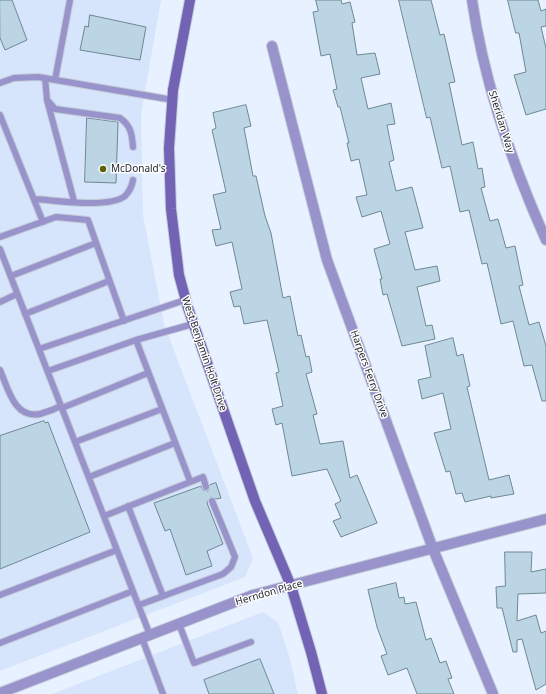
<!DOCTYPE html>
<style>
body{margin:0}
canvas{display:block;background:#e8f1ff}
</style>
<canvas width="546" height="694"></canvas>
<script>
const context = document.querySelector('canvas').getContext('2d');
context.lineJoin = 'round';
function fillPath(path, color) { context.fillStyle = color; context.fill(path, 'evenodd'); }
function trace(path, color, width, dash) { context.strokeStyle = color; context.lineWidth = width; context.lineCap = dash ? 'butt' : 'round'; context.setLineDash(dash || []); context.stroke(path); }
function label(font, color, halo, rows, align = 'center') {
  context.font = font + ' "Noto Sans",sans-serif'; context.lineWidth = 3; context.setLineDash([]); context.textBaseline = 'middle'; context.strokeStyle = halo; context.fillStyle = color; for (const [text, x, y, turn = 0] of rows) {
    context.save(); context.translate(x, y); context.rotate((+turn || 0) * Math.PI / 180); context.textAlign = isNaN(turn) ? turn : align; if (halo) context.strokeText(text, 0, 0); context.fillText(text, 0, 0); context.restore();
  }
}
const built = new Path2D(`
 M0,0H161L141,115L143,215L164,324L253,558L245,577L0,671Z
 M263,612L278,622L290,659L298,694H52Z`);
const building = new Path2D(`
 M0,0H12L27,40L5,50L0,38Z
 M316,0H341L342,4L350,2L355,22L352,23L357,55L375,53L380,74L361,78L368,109L391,103L395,124L387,125L394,160L389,162L396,191L412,187L423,228L405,232L415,270L437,266L440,281L417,287L426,326L432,325L435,339L402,346L387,294L383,295L380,279H382L374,249L390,244L381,211L362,217L356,197L367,195L359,159L351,161L347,143H349L340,107H338L333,90L337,89L330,54L321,56L313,12L318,11Z
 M399,0H431L440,35L444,34L455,82L449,83L462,145L473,142L478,169L482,168L485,187L481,188L490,221L498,219L506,248L515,246L523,285L519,286L529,325L539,322L546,346V401H542L532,365L524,366L513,321L501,324L487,263L482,264L469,210L460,212L450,166L442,168L430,117L427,118Z
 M508,0H538L541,11L546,9V26L541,27L546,48V109L526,115L514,75L526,72L519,33H516Z
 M90,15L146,27L140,60L80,50L85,26L88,27Z
 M246,105L251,126L244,128L253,176H256L265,216L271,233L283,298L290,296L298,336L301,335L306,357L309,356L312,372L306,374L317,414L313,415L320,444L343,441L350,478L357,475L377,523L341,537L333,521L341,518L335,504L341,501L327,469L292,476L282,423L276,425L272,409L283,406L276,373L279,372L267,320L244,324L240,306L234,307L230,292L242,289L232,242L216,246L212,230L221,229L213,195L226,192L212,130L216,128L213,113Z
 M87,118L118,122L116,183L85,182Z
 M453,338L457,356L463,354L470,386L467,387L489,480L509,475L514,494L491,498V496L465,502L462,493L456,494L450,471L446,472L434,433L451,429L443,393L422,399L418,380L431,377L425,346Z
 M44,421L45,423L48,422L90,532L0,569V436Z
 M216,483L221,498L216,499L211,497L207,503L223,544L207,551L212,566L186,575L170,529L165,531L154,503L201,486L203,490L208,491L210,485Z
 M505,552H532L531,572L546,569V593L518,594L517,621L536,615L541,633L546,631V684L536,690L522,639L517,640V652H513L502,608H497L496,587L505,586Z
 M396,583L399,598L404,597L405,604L416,602L426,640L431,638L440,663L446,661L452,678L448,679L454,694H417L407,668L388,675L381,656L387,654L377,627L368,590Z
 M260,659L274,694H209L204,680Z`);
const lane = new Path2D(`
 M45,78L47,100L74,201
 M55,80L70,0
 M0,83L14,78L38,77L173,100
 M48,101L55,109L120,118C131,126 132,134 133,147
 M0,115L43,222
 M34,199C55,200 109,209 125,196C130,191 132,186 133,180
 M0,237L56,217L88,220L124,321
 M0,249L150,635
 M11,276L96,243
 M0,302L17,294
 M25,314L109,281
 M136,340L190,481
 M39,349L185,300
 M0,370C8,388 14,419 40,414C47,412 55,409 61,406
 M48,371L136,340L193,324
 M62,408L148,373
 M75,442L162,409
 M89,477L175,443
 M128,506L163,596
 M104,516L203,477L206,487
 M0,595L117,550
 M139,605L223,574L231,567L235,557L212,501
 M179,624L194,663L251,642
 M142,638L163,694
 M0,643L133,591`);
const street = new Path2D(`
 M472,0C484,83 512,164 546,240
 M272,46L327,260L433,549L493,694
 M0,693L253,595L546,519`);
const secondary = new Path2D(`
 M190,0L173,90L169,148L171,209L179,275L188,308L255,501L291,586L311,652L322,694`);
const markers = [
 [103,169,4,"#5a6404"]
];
const streetNames = [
 ["Sheridan Way",501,122,73],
 ["West Benjamin Holt Drive",204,354,71],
 ["Harpers Ferry Drive",369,374,70],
 ["Herndon Place",269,593,-16]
];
const poiNames = [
 ["McDonald's",111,169]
];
fillPath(built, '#d6e4fc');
fillPath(building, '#bbd5e4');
trace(building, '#6f8895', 1);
trace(lane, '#c3ccd8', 8);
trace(street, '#c3ccd8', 12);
trace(secondary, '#c3ccd8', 12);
trace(lane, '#9993cb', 6);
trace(street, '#9993cb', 10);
trace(secondary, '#7263b5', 10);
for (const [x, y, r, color] of markers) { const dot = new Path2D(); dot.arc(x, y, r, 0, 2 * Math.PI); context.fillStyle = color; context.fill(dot); trace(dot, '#fefefe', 1.5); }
label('10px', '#1c2129', '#fefefe', streetNames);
label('10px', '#1c2129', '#fefefe', poiNames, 'left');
</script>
